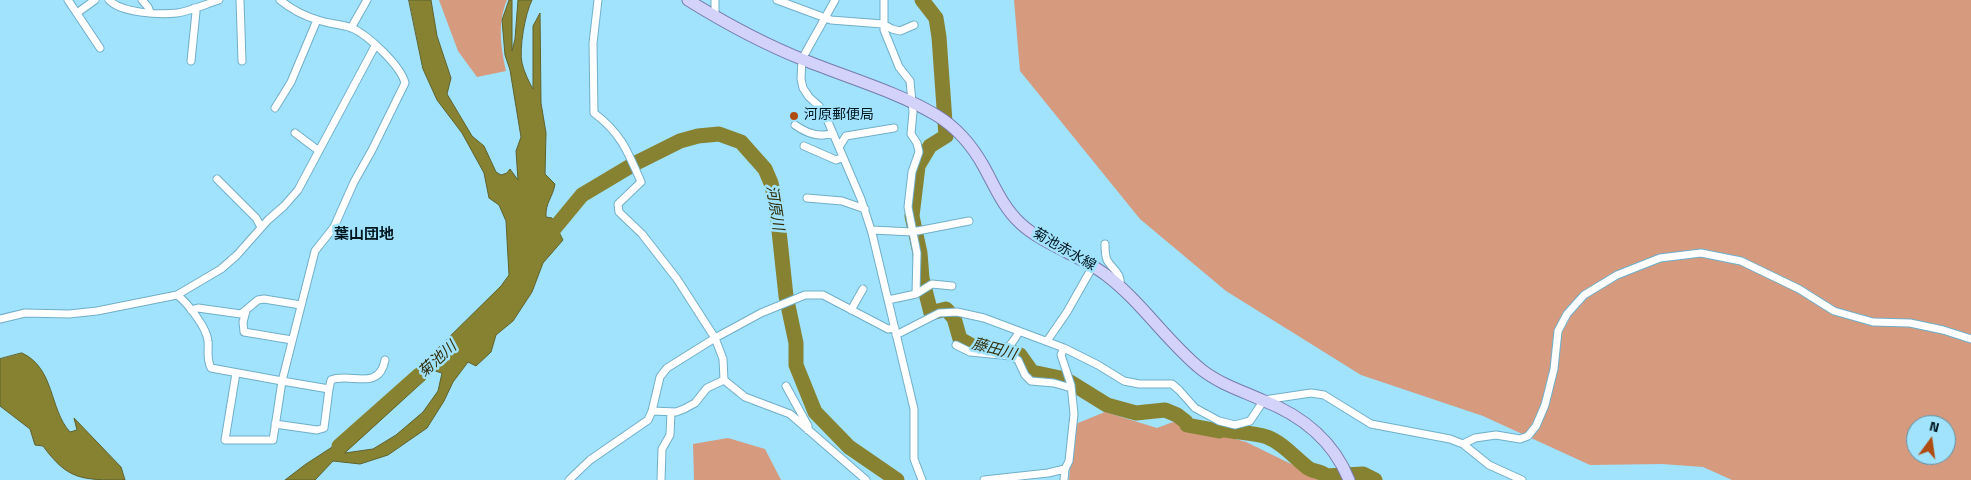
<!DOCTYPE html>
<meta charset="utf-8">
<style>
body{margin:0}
#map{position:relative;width:1971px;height:480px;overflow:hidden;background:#a1e2fc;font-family:"Titillium Web",sans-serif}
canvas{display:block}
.north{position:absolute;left:1906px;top:415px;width:50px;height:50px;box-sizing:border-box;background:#a1e2fc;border:1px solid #6191a4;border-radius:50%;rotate:14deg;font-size:14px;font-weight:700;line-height:20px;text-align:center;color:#001720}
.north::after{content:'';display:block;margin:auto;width:18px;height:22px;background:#ae4c11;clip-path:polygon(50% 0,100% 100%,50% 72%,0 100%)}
</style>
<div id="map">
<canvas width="1971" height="480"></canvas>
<div class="north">N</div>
</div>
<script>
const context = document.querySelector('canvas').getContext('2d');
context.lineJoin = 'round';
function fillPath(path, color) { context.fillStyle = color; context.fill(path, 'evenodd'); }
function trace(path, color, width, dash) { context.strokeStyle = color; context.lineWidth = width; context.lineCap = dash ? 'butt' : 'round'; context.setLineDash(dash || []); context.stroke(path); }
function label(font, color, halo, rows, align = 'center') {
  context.font = font + ' "Titillium Web","Noto Sans JP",sans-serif'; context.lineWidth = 5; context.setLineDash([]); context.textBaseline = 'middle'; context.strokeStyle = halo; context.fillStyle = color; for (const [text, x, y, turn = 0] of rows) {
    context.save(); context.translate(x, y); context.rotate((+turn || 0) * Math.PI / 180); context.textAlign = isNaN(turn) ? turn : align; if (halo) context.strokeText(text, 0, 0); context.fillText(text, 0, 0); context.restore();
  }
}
const green = new Path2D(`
 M439,0H507C497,23 501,48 506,71L477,77L458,51Z
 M1014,0H1971V480H1732L1703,467L1662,464L1590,465L1483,416L1361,375L1226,291L1140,219L1020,71ZM1916,425H1946V455H1916Z
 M1105,412L1157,428L1173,422L1246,442L1324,480H1069L1073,425Z
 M728,438L765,449L781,480H694L693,444Z`);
const water = new Path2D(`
 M409,0H431L437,36L451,78L447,94L472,136L484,146L496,172L501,175L507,173L510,169L518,180L516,151L521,137L510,70L505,55L502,20L509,0H512V51L515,39L518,0H532C525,14 519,48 522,63C524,72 529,82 533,89V26L540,13L541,103L546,133L545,174L555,184C553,197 545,203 546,217L552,218L563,240L543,263L532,292L513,321L496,335L491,352L476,366L468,362L453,382L444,401L427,428L388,455L360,464L333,461L315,480H285L306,464L386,412L431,355L501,286L509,275L506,221L499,205L489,198L484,173L462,133L437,100L423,69ZM435,371L442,373L438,391L423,412L396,435L373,449L345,453Z
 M22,353C55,368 49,409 70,432L77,430L74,418L121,467L125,480C81,480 68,480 43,446L35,445L30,429L0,406V359Z`);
const river = new Path2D(`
 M922,0L936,18L939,37L946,136L930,146L918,166L912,216L920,253L922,278L931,313L946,309L954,318L960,339L976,348L1007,350L1020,355L1032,372L1065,379L1107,405L1136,413L1165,410L1177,415L1186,422L1187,425L1219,431L1220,429C1236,433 1252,432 1267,437C1283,443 1295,458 1308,468C1314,472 1321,471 1326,476L1363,474L1375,480
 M544,241L582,195L634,164L680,141L698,136L719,134L741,142L765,169L771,183L776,203L786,296L796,343V365L815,412L849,447L897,480
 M339,446L419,375`);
const street = new Path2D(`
 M68,0L100,48
 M109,0C121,13 159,15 177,13C191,11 206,4 219,0
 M142,0L148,7L150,12
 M240,0L242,61
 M598,0L593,43L594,113C621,133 628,152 641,182L618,204L619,212L642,234L677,279L715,338L723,359L724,380L745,397L790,414L866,480
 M777,0L831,20L883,24L892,29L900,31L914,25
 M835,0L802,59L801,79L803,88L809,97L819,106L826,117L861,199L872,233L914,409V459L922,480
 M884,0V30L899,67L910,81L913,112L911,134L917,143L919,152L912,172L908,207L917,253L916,294L888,300
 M77,13L95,0
 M715,16V0
 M351,28L367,0
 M191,61L196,12L194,8
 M275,108L291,82L317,20
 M795,125C806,133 820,138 833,133
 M295,133L319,151
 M804,146L836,160L843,157
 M839,147L846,136L894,128
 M217,179L256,218L261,227
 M807,198L842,201L865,209
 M872,230L912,232L969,221
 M1105,244C1105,249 1105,255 1107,260C1113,271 1122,271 1120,288
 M916,294L932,284L952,286
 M177,295C187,302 207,328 208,341C209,351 206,358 211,368L282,381L315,251L334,227L354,182L372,150L405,83C401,66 368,35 352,28C341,24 329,24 318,20C304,16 291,9 280,0
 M191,310L198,308L241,314L258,300L264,299L301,305
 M851,310L863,289
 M246,311L243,322L244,332L292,340
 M0,319L25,313L69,314L97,311L177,295L221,269L237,255L268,220L284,206L298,190L375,46
 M896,335L939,313L957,312L984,318L1064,348L1098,365L1124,381L1139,384H1172L1179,390L1195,408L1219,421L1235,425L1250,421L1264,400L1311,393L1324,395L1371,424L1450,439L1463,444L1489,465L1522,480
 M1047,341L1067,312L1093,266
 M956,345L970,352L1011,356L1018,360L1025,375L1031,381L1054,383L1071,388
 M1064,348L1061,355L1071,385L1074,414L1069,461L1065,469L1064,480
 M1004,355C1008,345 1016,340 1019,331
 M236,373L225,440H273L282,381L329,389L331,380C350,372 379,392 385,360
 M786,386L808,426V430
 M652,411L676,412L684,409L695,403L707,388L724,380
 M275,424L317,430L324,428L329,389
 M1463,444L1475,438L1496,435L1520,439L1528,436L1536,426L1545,405L1554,369L1558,331L1567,314L1584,295L1617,275L1660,258L1701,253L1741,261L1799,289L1834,311L1873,322L1910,323L1943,330L1971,339
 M569,480L590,460L648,420L652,411L660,377L667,368L715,338L761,313L805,295H823L888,329L895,328
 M661,480L662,449L670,435L671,412
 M984,480L1048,473L1065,469`);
const primary = new Path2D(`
 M688,0C725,23 764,44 804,60C846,77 898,92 936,115C956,127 973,147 984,167C995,187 1003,207 1020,223C1042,244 1081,256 1106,275C1142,302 1167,342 1202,370C1220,384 1242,391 1262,400C1301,415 1333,440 1349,480`);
const markers = [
 [794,116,5,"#ae4c11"]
];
const poiNames = [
 ["河原郵便局",804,116]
];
const streetNames = [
 ["菊池赤水線",1064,250,30]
];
const waterNames = [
 ["河原川",774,208,81],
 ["藤田川",994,350,15],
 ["菊池川",438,360,-42]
];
const neighbourhoodNames = [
 ["葉山団地",364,235]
];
fillPath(green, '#d69a7f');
fillPath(water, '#878232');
trace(water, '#5e622d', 1);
trace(river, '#878232', 15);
trace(street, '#70afc9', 9);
trace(primary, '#767dac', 13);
trace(street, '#fff', 7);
trace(primary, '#d3d2fb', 11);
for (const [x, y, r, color] of markers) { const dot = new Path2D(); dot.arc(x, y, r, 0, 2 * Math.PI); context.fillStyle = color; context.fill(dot); trace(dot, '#a1e2fc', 2); }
label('14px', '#001720', '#a1e2fc', poiNames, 'left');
label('14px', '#001720', '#a1e2fc', streetNames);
label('italic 15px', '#302e0a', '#a1e2fc', waterNames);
label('bold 15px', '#001720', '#a1e2fc', neighbourhoodNames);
</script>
